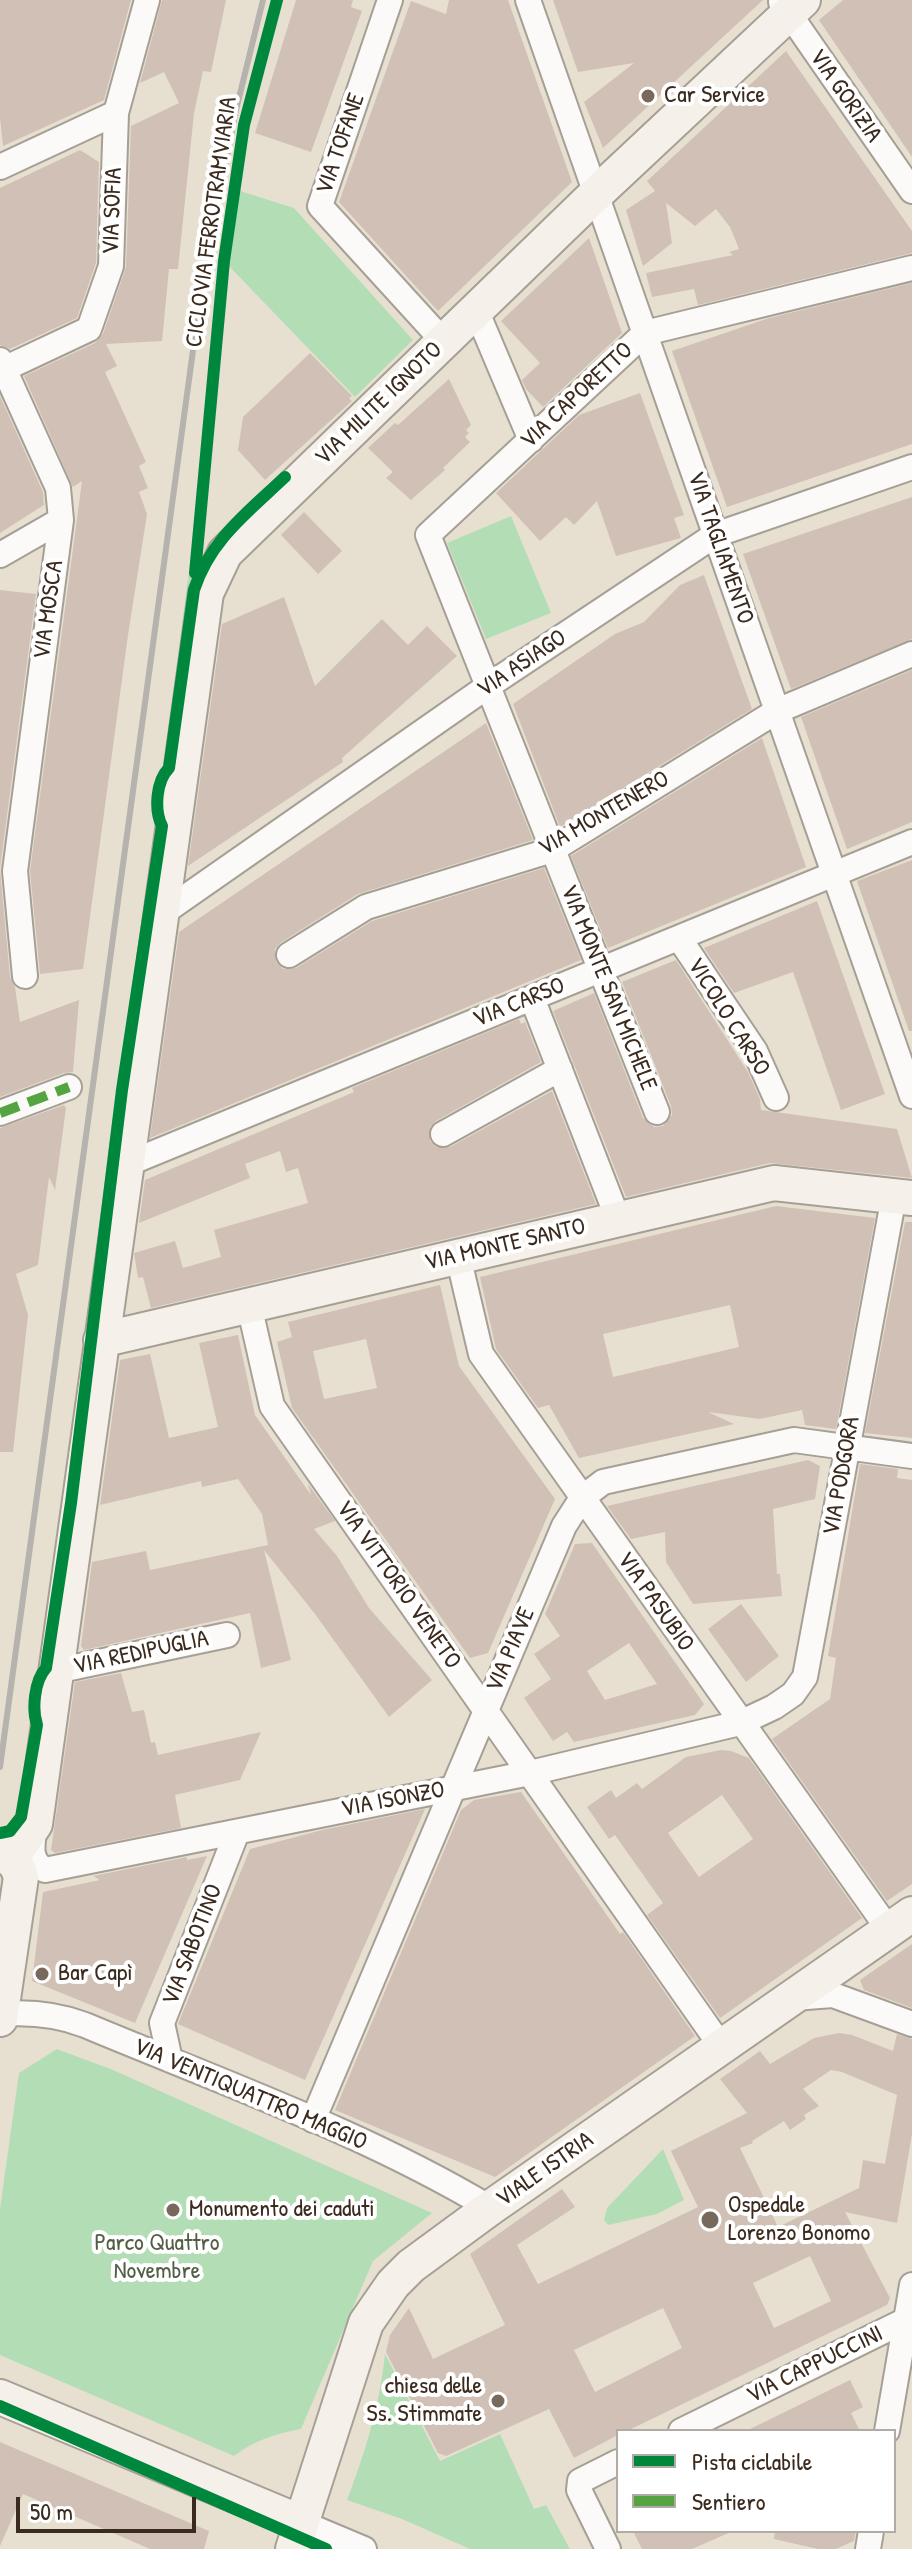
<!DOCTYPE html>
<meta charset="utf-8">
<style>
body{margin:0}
#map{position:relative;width:912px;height:2549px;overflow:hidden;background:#e7e0d1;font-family:"Patrick Hand",sans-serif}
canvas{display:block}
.legend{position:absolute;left:616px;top:2429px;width:280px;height:104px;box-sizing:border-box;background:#fff;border:2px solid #b1aaa5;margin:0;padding:10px 14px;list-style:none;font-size:24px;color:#3b2a1e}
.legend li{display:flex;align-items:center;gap:16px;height:40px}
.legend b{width:40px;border:2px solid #b1aaa5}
.scale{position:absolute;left:16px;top:2497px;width:180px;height:36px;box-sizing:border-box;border:4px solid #3b2a1e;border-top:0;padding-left:10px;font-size:24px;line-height:28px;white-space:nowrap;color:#3b2a1e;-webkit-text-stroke:6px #fff;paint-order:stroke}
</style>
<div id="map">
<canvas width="912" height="2549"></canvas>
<ul class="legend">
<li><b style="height:10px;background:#00873e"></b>Pista ciclabile</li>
<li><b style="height:10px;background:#54a441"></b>Sentiero</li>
</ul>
<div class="scale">50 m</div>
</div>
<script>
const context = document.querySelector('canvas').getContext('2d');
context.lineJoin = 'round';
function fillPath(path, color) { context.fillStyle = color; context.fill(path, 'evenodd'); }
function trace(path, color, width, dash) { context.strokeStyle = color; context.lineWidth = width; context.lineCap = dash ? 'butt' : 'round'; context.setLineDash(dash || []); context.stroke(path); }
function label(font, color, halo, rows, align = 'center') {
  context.font = font + ' "Patrick Hand",sans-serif'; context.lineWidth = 8; context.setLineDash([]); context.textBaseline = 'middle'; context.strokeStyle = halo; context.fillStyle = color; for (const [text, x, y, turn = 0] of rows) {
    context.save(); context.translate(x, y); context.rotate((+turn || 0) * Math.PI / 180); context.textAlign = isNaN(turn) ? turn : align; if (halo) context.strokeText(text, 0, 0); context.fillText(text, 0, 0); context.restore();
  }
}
const green = new Path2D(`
 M237,190L294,208L413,340L355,397L226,263Z
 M511,516L551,613L486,639L447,543Z
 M189,571L194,572L166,764L163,769Z
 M156,823L159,828L122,1074L119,1073Z
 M115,1101H119L64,1497Z
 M57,2049L113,2070L432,2213L373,2261L301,2429C275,2434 255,2440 234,2456L0,2355V2209L19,2073Z
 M663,2149L684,2200L657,2214L608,2225L604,2220L607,2208Z
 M385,2354L440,2461L500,2434L534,2509L546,2505L570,2549H470L402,2519L347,2500C366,2450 379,2408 385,2354Z`);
const building = new Path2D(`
 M0,0H131L104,100L3,146L0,118Z
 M162,0H226L211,72L203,71L194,113L178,269H169L162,341L106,344L117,366L105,372L146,462L139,466L148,488L139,492L147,514L128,635L83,969L40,974L30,871L82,481L73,487L24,376L95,343L103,334L126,267L131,126L179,103L164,72L140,83Z
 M296,0H353L351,7L362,11L311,152L255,133Z
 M449,0H508L572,182L438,311L339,202L411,1L446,14Z
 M553,0H763L603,148L584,102L634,63L578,72Z
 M843,0H912V157L819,20Z
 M786,51L912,231V253L698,305L694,289L652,297L646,273L733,255L729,252L739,249L730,227L716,209L695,226L666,203L672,243L643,266L626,210L655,191L647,181Z
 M80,150L99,162L96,263L77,318L10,349L0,345V188Z
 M589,238L622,333L543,407L526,389L522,380L540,363L501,321Z
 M912,283V444L727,507L672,351L769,318Z
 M310,353L352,396L349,398L352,401L265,480L238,450L243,417Z
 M449,379L471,425L466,430L469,433L465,437L470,442L443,468L445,470L411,500L386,478L393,472L368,448L395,423L398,425Z
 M640,393L684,515L674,518L681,538L616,556L597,501L574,525L566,517L540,541L496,493L579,415Z
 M0,396L43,492L44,505L0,533Z
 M912,497V639L791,689L743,554Z
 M304,512L342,551L318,574L281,535Z
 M704,575L752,709L560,827L513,704L615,634L644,622L680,585Z
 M0,590L36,594L0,869L10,977L15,987L20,1022L79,1000L73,1072L64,1073L0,1097Z
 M284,597L315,686L382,619L408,645L427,626L457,656L342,758L343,762L188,866L222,624Z
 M912,670V822L847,849L801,717Z
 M486,723L533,840L358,894L280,943L275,949L276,962L283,969L296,968L372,921L544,868L581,960L150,1138L179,932Z
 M762,738L806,867L608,948L571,856Z
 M912,860V1031H909L857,881Z
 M817,901L885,1094L841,1110L793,972L734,993L704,948Z
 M676,960L748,1072L760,1099L761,1110L897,1129L912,1178L770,1163L626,1197L553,1011L594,993L643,1118L654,1127L663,1126L672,1115L671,1106L622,982Z
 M519,1019L521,1024L525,1022L541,1062L436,1121L430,1127V1141L436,1147H450L552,1091L596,1204L151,1308L143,1277L138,1278L134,1253L175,1241L183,1268L221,1257L214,1230L308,1203L298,1168L286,1172L280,1151L245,1164L250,1178L139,1223L145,1180L354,1092L352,1088Z
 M64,1105L66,1108L55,1190L49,1177L38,1265L16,1274L28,1315L13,1452H0V1128Z
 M776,1206L875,1218L836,1429L805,1425L802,1410L760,1419L708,1412L734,1424L579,1458L549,1405L538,1408L496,1349L480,1277ZM730,1305L739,1347L613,1377L603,1334Z
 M905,1222H912V1438L865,1433Z
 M440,1285L459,1366L555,1499L488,1653L470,1658L292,1408L277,1342L292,1337L288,1322ZM366,1339L377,1388L324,1399L313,1351Z
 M238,1335L255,1415L311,1495L308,1484L335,1521L314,1529L337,1556L369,1608L432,1680L389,1717L315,1614L264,1550L291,1660L261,1668L250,1613L84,1650L81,1646L92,1562L146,1551L150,1570L268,1545L262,1514L238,1479L202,1487L201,1481L100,1505L120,1360L150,1354L169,1438L218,1427L199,1343Z
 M808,1460L820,1466L815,1499L773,1509L777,1574H780L782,1596L693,1604L666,1562L665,1532L631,1539L607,1506Z
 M860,1464L898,1469L897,1478L912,1480V1884L887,1901L772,1739L830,1699L836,1658L828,1656Z
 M592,1543L704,1704L695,1715L574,1742L567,1732L553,1741L524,1698L551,1679L534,1654L560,1636L545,1614L575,1544ZM629,1643L657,1684L605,1700L587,1671Z
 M741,1604L779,1656L746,1682L708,1629Z
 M121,1673L132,1712L144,1710L151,1743L155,1742L158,1755L261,1732L240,1780L175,1795L181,1828L55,1853L51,1850L75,1682Z
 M721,1750L731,1751L749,1758L862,1918L720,2018L647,1915L663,1903L615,1835L609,1839L587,1807L611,1790L616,1798L637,1783L642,1789L686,1757ZM722,1795L753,1839L699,1877L668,1833Z
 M521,1792L620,1934L623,1932L695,2036L495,2177L335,2110L461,1810L474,1800Z
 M425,1809L305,2080L178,2024L250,1849L322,1830Z
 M207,1856L135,2023L32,1981L43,1892L100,1880L93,1876L187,1857V1860Z
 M912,1944V2008L864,1990L860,1980Z
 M839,2033L852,2035L893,2051L897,2034L912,2039V2134L897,2223L845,2212L890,2298L887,2305L627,2431H618V2435L574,2458L549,2409L446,2456L438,2453L386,2352L390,2335L409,2308L433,2359L505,2325L470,2254L562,2189L575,2207L517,2245L538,2284L698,2207L671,2151L747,2113L720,2079L760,2051L770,2064L814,2038ZM831,2070L842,2072L897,2095L885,2164L863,2160L859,2188L778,2227L740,2148L753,2143L752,2141L784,2121L790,2130L806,2119L804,2115L819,2106L803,2089ZM810,2256L831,2301L774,2328L753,2283ZM663,2308L682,2348L595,2392L574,2350Z
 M850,2380L863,2407L851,2413L860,2431H746Z
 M0,2442L209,2531L204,2549H150L23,2494L0,2546Z
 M633,2531H733L692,2549H642Z
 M775,2531H856L854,2541L836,2549H818L774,2539Z`);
const street = new Path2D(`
 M390,0L320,206L444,342
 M528,0L912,1096
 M781,2L912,191
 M0,167L116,113
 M476,310L531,440
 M0,360L58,488L61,520L15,871L25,976
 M4,369L89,329L111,266L116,113L147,0
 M0,555L61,520
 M160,915L488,686L715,535L912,467
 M679,938L755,1051L776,1098
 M289,955L366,907L552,850L777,711L912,654
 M532,998L618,1219
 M657,1112L428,535L645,333L912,268
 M0,1113L69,1087
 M443,1134L560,1069
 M127,1164L912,842
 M458,1256L481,1354L889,1930
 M249,1305L272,1406L721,2046
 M56,1671L227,1635
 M35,1824C33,1843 27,1859 45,1870L530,1773L740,1723L774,1707L793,1694L805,1677L894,1196
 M793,1998L833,1995L912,2024
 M1,2014C28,2012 59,2015 85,2025C221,2082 363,2132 490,2208
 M170,2060L162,2023L237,1832
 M313,2120L564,1526L582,1498L603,1482L794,1440L912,1456
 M681,2431L906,2320
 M887,2431L912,2285
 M302,2523L364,2549
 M608,2549L579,2490L580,2481L618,2462
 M868,2549L871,2531`);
const secondary = new Path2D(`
 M101,1340L774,1183L912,1198
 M0,1848L17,1866L21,1877L0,2019
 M4,1851L20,1846L35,1824L206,593L225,553L596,194L803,0
 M0,2397L302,2523
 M293,2549L366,2323L393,2284L411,2266L490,2208L912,1914`);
const rail = new Path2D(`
 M0,1767L200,299L236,110L263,0`);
const quiet = new Path2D(`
 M0,1113L69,1087`);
const cycleway = new Path2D(`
 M195,573L224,261L244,125L277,0
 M0,1833L10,1831L21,1817L37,1725C32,1710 34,1681 46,1668L71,1503L122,1090L162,826C154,810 156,781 169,768L194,590C210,540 248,512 285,477
 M0,2406L326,2549`);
const markers = [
 [648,96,8,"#776a5d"],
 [42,1974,8,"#776a5d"],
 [173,2210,8,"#776a5d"],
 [710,2220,10,"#776a5d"],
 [498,2401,8,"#776a5d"]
];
const poiNames = [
 ["Car Service",664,96],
 ["Bar Capì",58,1974],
 ["Ospedale",728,2206],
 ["Lorenzo Bonomo",728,2234],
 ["Monumento dei caduti",189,2210],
 ["chiesa delle",482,2387,"right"],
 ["Ss. Stimmate",482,2415,"right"]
];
const streetNames = [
 ["VIA GORIZIA",845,96,55],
 ["VIA TOFANE",341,144,-71],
 ["VIA SOFIA",113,211,-88],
 ["CICLOVIA FERROTRAMVIARIA",212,222,-82],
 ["VIA CAPORETTO",577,396,-43],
 ["VIA MILITE IGNOTO",379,404,-44],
 ["VIA TAGLIAMENTO",720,548,71],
 ["VIA MOSCA",49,610,-82],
 ["VIA ASIAGO",522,664,-34],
 ["VIA MONTENERO",604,814,-30],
 ["VIA MONTE SAN MICHELE",608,988,68],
 ["VIA CARSO",519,1003,-22],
 ["VICOLO CARSO",728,1017,58],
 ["VIA MONTE SANTO",505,1245,-13],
 ["VIA PODGORA",842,1476,-80],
 ["VIA VITTORIO VENETO",398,1585,55],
 ["VIA PASUBIO",655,1602,55],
 ["VIA PIAVE",511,1650,-67],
 ["VIA REDIPUGLIA",141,1653,-12],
 ["VIA ISONZO",393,1800,-11],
 ["VIA SABOTINO",193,1945,-69],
 ["VIA VENTIQUATTRO MAGGIO",250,2095,23],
 ["VIALE ISTRIA",545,2170,-35],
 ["VIA CAPPUCCINI",815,2365,-26]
];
const parkNames = [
 ["Parco Quattro",157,2244],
 ["Novembre",157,2272]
];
fillPath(green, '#b3deb5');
fillPath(building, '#d0c0b6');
trace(street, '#a69f95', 28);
trace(secondary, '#a69f95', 38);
trace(street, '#fbfaf8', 24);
trace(secondary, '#f5f1ea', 34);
trace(rail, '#b6b3af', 6);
trace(quiet, '#54a441', 10, [20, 10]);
trace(cycleway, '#00873e', 12);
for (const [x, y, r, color] of markers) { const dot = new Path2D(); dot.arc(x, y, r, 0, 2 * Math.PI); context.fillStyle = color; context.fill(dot); trace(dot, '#fff', 3); }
label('24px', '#3b2a1e', '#fff', poiNames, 'left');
label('24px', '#3b2a1e', '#fff', streetNames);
label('24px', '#525f44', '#fff', parkNames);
</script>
